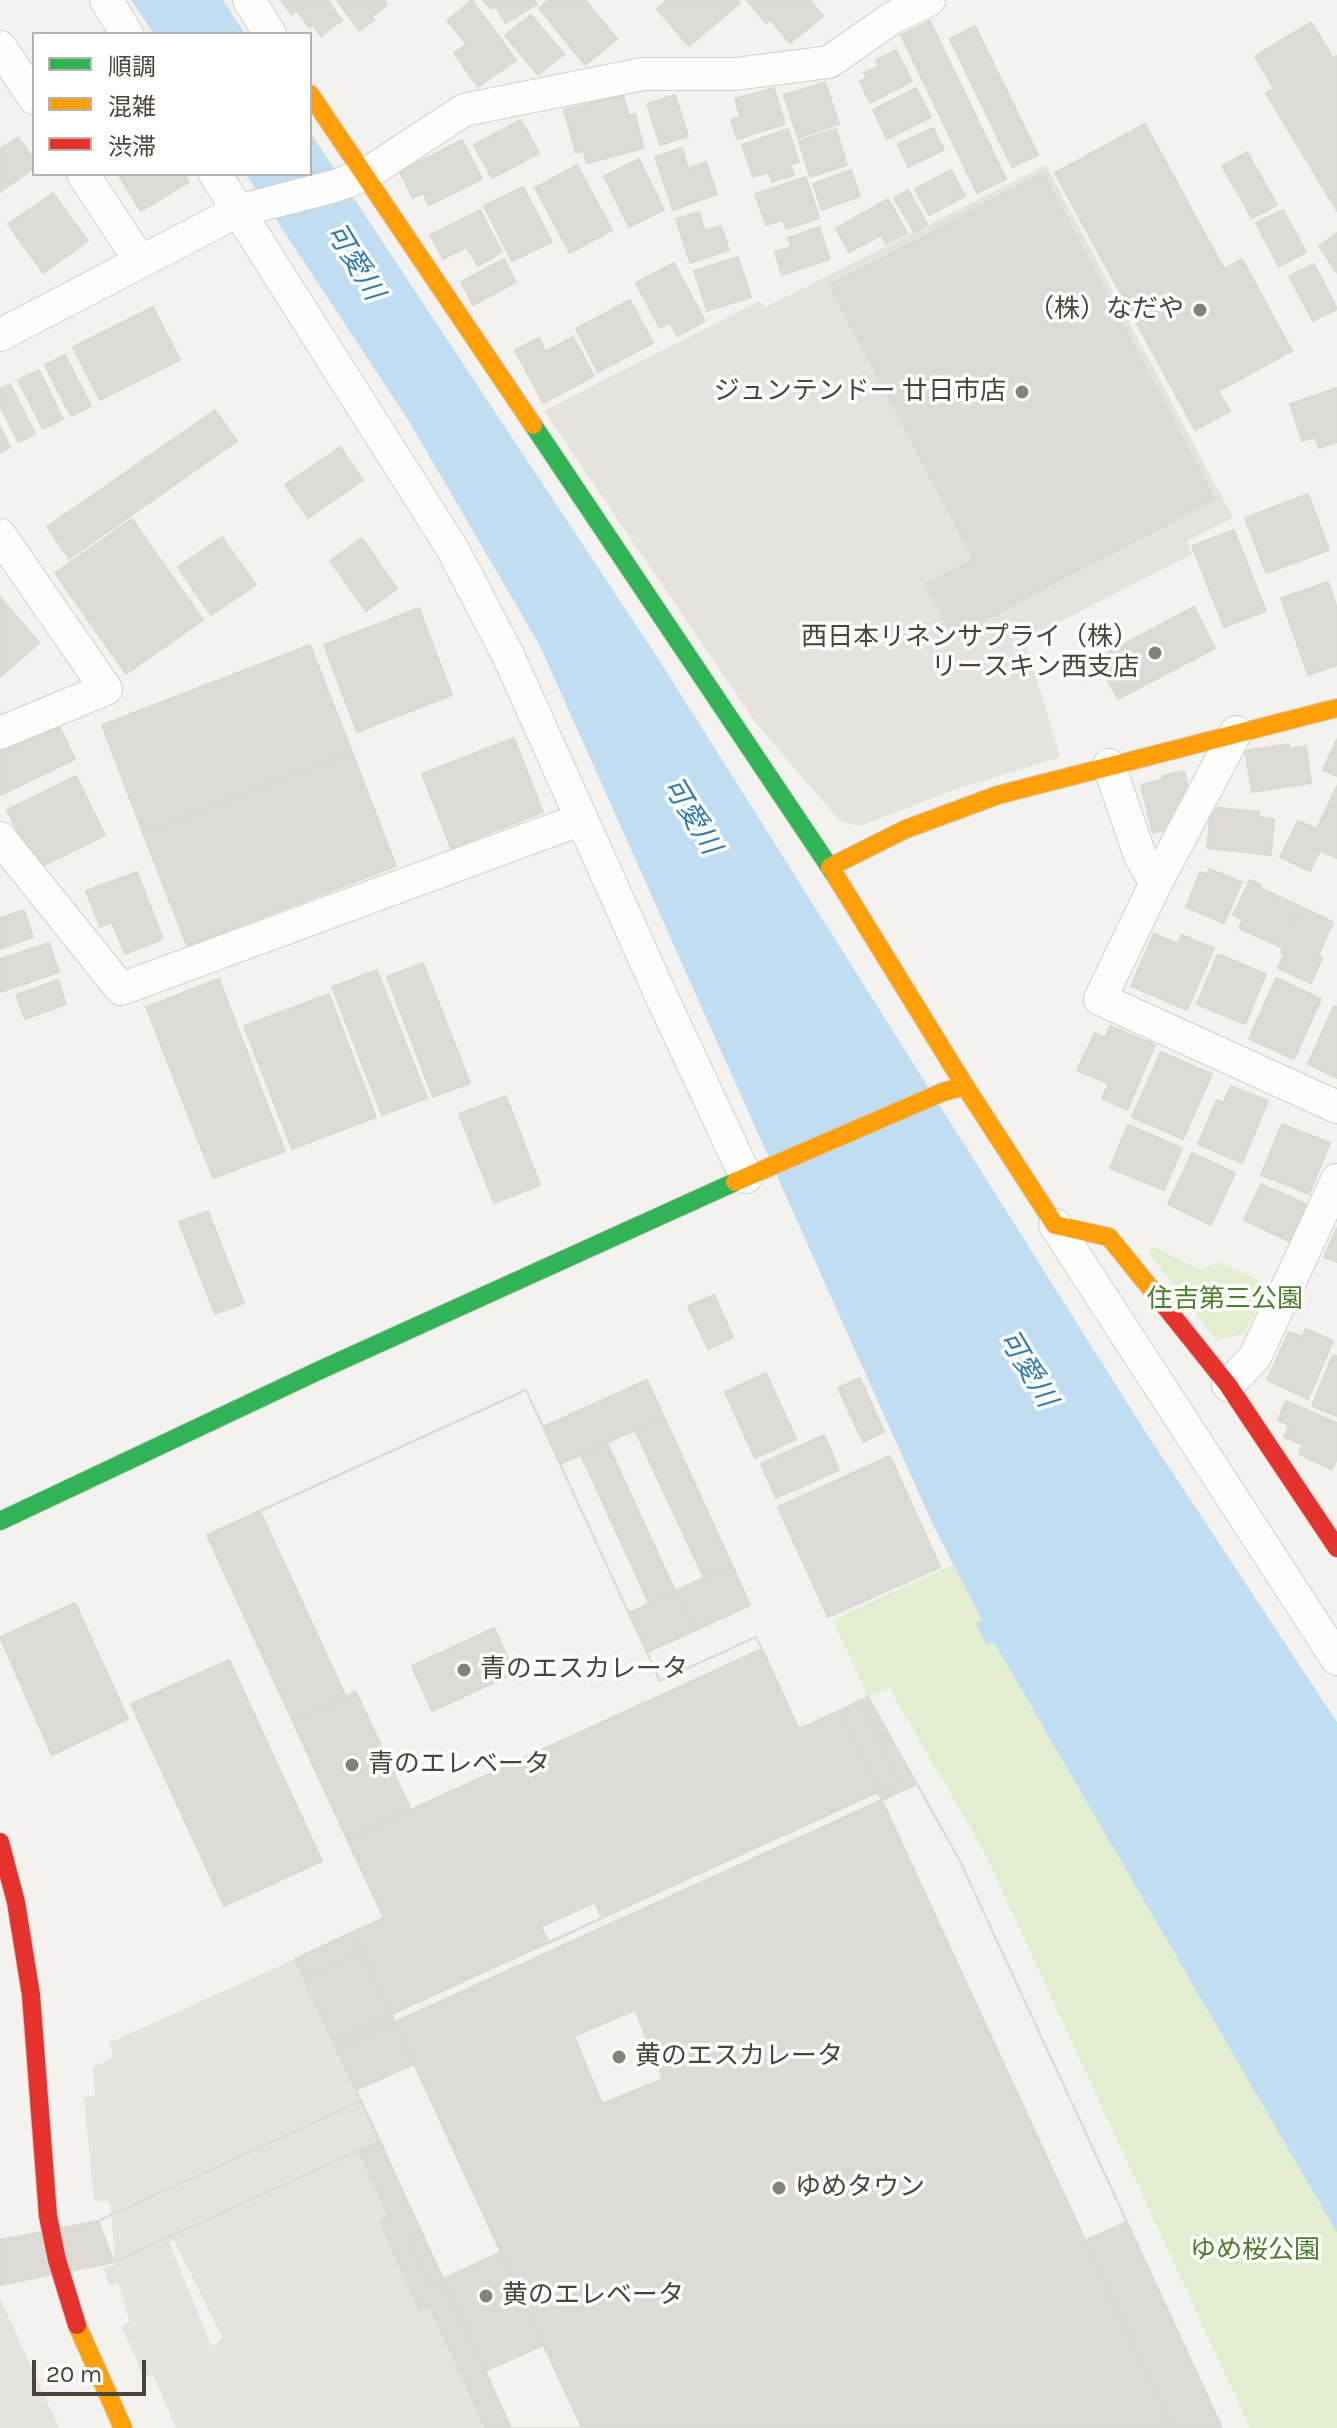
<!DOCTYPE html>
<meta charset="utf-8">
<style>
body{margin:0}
#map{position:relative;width:1337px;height:2428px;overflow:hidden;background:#f4f2ee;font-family:Karla,"Noto Sans JP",sans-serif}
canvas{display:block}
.legend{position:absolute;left:32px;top:32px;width:280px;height:144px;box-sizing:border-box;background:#fff;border:2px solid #b7b4b0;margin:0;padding:10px 14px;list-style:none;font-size:24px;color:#4b4439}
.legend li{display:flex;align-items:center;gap:16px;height:40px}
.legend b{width:40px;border:2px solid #b7b4b0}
.scale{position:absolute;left:32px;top:2360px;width:114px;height:36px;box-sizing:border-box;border:4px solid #4b4439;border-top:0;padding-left:10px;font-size:24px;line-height:28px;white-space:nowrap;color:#4b4439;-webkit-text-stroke:6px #fff;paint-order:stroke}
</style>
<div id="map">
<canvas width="1337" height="2428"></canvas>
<ul class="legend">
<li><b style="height:10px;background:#30b455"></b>順調</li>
<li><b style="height:10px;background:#ff9f0a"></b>混雑</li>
<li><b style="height:10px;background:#e5322d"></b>渋滞</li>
</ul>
<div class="scale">20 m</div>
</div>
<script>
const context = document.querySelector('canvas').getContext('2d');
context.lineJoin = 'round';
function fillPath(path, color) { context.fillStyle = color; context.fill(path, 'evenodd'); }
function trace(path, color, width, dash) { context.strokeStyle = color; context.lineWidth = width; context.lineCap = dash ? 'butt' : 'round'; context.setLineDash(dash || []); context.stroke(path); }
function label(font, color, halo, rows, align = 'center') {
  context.font = font + ' Karla,"Noto Sans JP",sans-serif'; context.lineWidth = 7; context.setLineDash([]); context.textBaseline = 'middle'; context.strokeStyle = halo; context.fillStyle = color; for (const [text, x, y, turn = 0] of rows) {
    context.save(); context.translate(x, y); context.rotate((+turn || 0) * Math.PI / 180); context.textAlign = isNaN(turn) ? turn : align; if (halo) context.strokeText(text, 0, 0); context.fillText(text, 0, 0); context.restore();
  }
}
const green = new Path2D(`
 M1153,1247L1201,1270L1220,1262L1258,1280L1264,1295L1243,1334L1216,1340L1148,1252Z
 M954,1564L983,1620L987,1645L994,1641L1337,2233V2428H1250L984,1851L889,1688L868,1697L833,1620Z`);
const parking = new Path2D(`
 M1046,165L1233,518L1187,541L1192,554L1025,640L1060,757L954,790L860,826L850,824L839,820L758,726L544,411L759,301L766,307Z
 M295,1959L380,2141L359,2151L389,2217L380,2222L420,2310L430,2306L486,2428H176L153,2374L144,2377L121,2325L130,2322L118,2282L109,2285L104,2268L115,2265L111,2209L109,2202L94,2200L84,2098L95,2095L93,2067L114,2057L109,2043ZM174,2240L223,2339L211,2346L169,2242Z
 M0,2298L59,2428H0Z`);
const water = new Path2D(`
 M131,0H223L245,34H154Z
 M310,132L661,663L1143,1428L1337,1722V2233L994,1642L987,1645L976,1623L982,1620L934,1527L540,646L410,423L246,174H310Z`);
const building = new Path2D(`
 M281,0H327L342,20L321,36L313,25L309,27L297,11L292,15Z
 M337,0H384L387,5L372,16L374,20L359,31Z
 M472,0L516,60L478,87L454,53L467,44L447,21Z
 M483,0H534L537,4L506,23L495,6L491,9Z
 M549,0H585L617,39L585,65L539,8Z
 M667,0H737L740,3L689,46L657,9Z
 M747,0H810L823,16L790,43L771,20L766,23Z
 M531,15L564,54L538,75L505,35Z
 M930,21L1006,179L977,193L901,35Z
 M1311,22L1333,58L1337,56V211L1266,93L1274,89L1255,56Z
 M975,26L1038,155L1012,167L950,39Z
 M896,50L912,81L870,103L860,81L867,78L864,73L879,66L876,60Z
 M825,82L839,124L798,138L784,95Z
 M774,88L785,124L737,139L731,120L740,117L735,99Z
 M916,88L931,117L887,139L873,110Z
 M623,95L629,116L635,114L644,148L587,163L584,151L576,153L564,110Z
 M675,95L688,136L660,145L647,104Z
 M521,120L539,153L492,178L474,145Z
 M1145,124L1224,269L1242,259L1292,351L1218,391L1230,411L1195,430L1055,173Z
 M933,128L944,150L908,167L898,144Z
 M788,129L799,162L790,165L794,175L772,182L769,172L753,177L742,145Z
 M836,129L847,165L810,177L799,141Z
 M18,137L34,160V168L0,192V149Z
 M462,140L482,179L429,205L423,193L413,198L400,172Z
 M682,148L688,169L706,162L717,194L673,210L655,157Z
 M1247,152L1277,205L1252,218L1222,166Z
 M639,159L664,210L629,227L604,176Z
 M577,165L612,230L570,253L535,188Z
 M851,170L860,196L822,210L813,184Z
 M951,170L965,196L929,215L915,189Z
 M118,174H184L189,182L141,211Z
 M1043,174L1214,499L953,636L926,584L974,559L830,285Z
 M806,177L819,218L786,229L783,220L766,225L755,194Z
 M523,187L552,242L512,261L484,206Z
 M908,190L927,224L914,232L894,198Z
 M53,193L88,241L43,273L8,224Z
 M888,199L907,233L886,244L881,235L849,252L836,228Z
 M480,210L502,252L478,266L466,247L443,259L430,235Z
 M1283,210L1306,252L1279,267L1256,223Z
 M699,212L705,231L721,226L729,250L690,263L676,219Z
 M819,227L830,259L782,275L775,252L791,247L788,238Z
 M1337,233V273L1319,246Z
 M738,257L751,297L707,311L694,271Z
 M504,259L516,282L473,305L461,282Z
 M674,263L705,321L677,336L670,322L660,328L636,283Z
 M1314,264L1337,309L1313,321L1289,276Z
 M630,300L653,343L598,372L576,329Z
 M153,307L180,360L100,400L73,347Z
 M573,337L594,376L543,403L515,350L539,338L545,352Z
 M65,355L91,406L71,416L45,365Z
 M39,370L63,419L43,429L18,380Z
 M10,384L35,434L18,442L0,406V389Z
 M1337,388V442L1319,448L1315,437L1302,441L1290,404Z
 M215,410L237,441L69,559L47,527Z
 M0,426L10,447L0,452Z
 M340,447L363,480L308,518L285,485Z
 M1308,494L1329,550L1266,573L1245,518Z
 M132,519L203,620L126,674L55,573Z
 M1234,530L1266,611L1224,627L1192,546Z
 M222,537L256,585L211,615L178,567Z
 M362,538L397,589L366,611L330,561Z
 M1328,582L1337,608V665L1308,675L1281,598Z
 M0,597L39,643L0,677Z
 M1194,607L1215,648L1118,699L1096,659Z
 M419,608L452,695L357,732L324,645Z
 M310,645L352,752L143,833L102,725Z
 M58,724L75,759L0,795V752Z
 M514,738L543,812L451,848L422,774Z
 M1337,739V776L1323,770Z
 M1289,744L1290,749L1306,746L1311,783L1252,792L1245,751Z
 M352,752L396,866L187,946L143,833Z
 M1184,771L1193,807L1181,825L1153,833L1141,785L1163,779L1162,776Z
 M76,776L105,835L36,869L7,810Z
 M1337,786V858L1320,851L1310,871L1280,857L1298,821L1317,829Z
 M1211,807L1259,812V817L1274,819L1271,855L1207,848Z
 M1209,869L1242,882L1224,923L1186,907L1200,872L1207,875Z
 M137,872L163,939L125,954L112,922L100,927L86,891Z
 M1250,880L1261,885L1260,888L1299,906L1281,947L1239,928L1243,920L1233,915Z
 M1301,907L1333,922L1318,956L1322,958L1311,983L1278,968L1284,954L1281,953Z
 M24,910L33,937L0,949V918Z
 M1154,934L1178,944L1182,935L1214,948L1187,1010L1131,986Z
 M49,943L59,972L0,992V959Z
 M1218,954L1266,974L1245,1024L1197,1004Z
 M423,963L470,1083L433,1097L387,977Z
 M377,970L427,1098L382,1115L332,987Z
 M1276,978L1321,999L1294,1059L1249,1039Z
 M219,979L285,1151L213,1178L146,1007Z
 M58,980L66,1004L25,1019L16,995Z
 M329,994L376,1117L292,1149L244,1026Z
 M1334,1006L1337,1007V1078L1308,1064Z
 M1110,1026L1155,1045L1127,1110L1102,1098L1109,1084L1077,1070L1095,1033L1105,1038Z
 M1161,1052L1212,1074L1183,1139L1132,1117Z
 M1231,1086L1268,1101L1242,1163L1198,1144L1217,1100L1223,1103Z
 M506,1096L540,1185L494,1203L459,1114Z
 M1282,1124L1330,1143L1309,1194L1261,1175Z
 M1128,1125L1182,1148L1164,1190L1110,1168Z
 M1192,1153L1235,1173L1211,1225L1168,1204Z
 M1261,1184L1310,1206L1293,1243L1244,1220Z
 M208,1211L244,1303L215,1314L179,1222Z
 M1337,1228V1262L1324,1257Z
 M714,1295L733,1337L708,1349L688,1306Z
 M1306,1329L1333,1341L1308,1399L1267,1380L1289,1332L1302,1337Z
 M1333,1355L1337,1356V1416L1312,1406Z
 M766,1373L796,1439L755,1458L725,1392Z
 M860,1378L884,1432L863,1442L838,1388Z
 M647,1380L664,1417L560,1464L543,1427Z
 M526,1390L660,1681L756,1637L762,1649L347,1839L293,1721L346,1697L260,1511Z
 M526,1390L660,1681L756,1637L762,1649L347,1839L207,1535Z
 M1286,1401L1337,1423V1459L1332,1469L1299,1454L1303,1445L1284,1437L1289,1425L1278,1420Z
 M664,1417L732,1565L704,1578L635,1430Z
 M824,1435L839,1470L776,1498L761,1464Z
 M607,1443L675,1591L649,1603L581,1455Z
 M890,1456L940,1567L828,1617L778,1507Z
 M732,1565L750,1605L694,1631L675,1591Z
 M675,1591L694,1631L647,1652L629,1613Z
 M75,1603L128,1719L52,1755L0,1637Z
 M494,1628L515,1673L432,1711L412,1666Z
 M762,1649L799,1729L841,1710L878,1792L391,2014L353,1932L384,1918L347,1839Z
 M229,1660L322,1861L224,1906L131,1704Z
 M356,1692L411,1810L347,1839L293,1721Z
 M868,1697L960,1861L1127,2222L1085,2241L1172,2428H511L356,2090L414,2064L398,2030L395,2022L337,2049L333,2041L899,1782L861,1700Z
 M861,1700L899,1782L878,1792L841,1710Z
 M917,1784L960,1861L1222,2428H511L485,2371L543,2345L501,2252L443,2279L356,2090L414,2064L395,2022Z
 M878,1792L1172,2428H582L391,2014Z
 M595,1902L602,1918L549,1943L541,1927Z
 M353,1932L362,1952L304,1978L295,1959Z
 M362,1952L391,2014L333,2041L304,1978Z
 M635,2010L663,2079L602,2104L574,2036Z
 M395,2022L414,2064L356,2090L337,2049Z
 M361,2101L380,2141L114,2262L98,2221Z
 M361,2101L380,2141L114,2262L0,2285V2240L98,2221Z
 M380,2141L422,2234L408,2240L429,2285L443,2279L511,2428H486L430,2306L420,2310L380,2221L389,2217L359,2150Z
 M1127,2222L1222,2428H1172L1085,2241Z
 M1127,2222L1222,2428H1172L1085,2241Z
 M422,2234L443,2279L429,2285L408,2240Z
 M501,2252L543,2345L485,2371L443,2279Z
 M501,2252L543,2345L485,2371L443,2279Z`);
const street = new Path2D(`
 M106,0L127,34
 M249,0L270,34
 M0,47L34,98
 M83,174L140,261
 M215,174L452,548L508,655L663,1000L746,1177
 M0,335L238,211L335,186L365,175L464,110L643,74H735L829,62L892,18L929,0
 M0,535L106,689L0,733
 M1236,732L1156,883L1100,999L1337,1107
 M1109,765L1140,856L1156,883
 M0,838L121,989L582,819
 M1055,1225L1337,1659
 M1228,1385L1255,1357L1337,1180`);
const fast = new Path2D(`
 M533,425L835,875
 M0,1521L318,1371L735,1182`);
const slow = new Path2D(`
 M310,94L533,425
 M830,867L906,829L998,795L1337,708
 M835,875L965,1086L1055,1225L1109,1237L1160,1300
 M735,1182L943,1092L965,1086
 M77,2325L123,2428`);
const jam = new Path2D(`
 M1160,1300L1228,1385L1337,1548
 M0,1842L16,1902L31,1995L48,2216L57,2260L77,2325`);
const markers = [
 [1200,310,8,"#868178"],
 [1022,392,8,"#868178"],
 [1155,653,8,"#868178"],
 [464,1670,8,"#868178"],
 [352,1765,8,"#868178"],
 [619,2057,8,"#868178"],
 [779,2188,8,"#868178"],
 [486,2296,8,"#868178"]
];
const poiNames = [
 ["（株）なだや",1184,310,"right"],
 ["ジュンテンドー 廿日市店",1006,392,"right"],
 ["西日本リネンサプライ（株）",1139,638,"right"],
 ["リースキン西支店",1139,668,"right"],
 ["青のエスカレータ",480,1670],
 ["青のエレベータ",368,1765],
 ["黄のエスカレータ",635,2057],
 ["ゆめタウン",795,2188],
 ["黄のエレベータ",502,2296]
];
const parkNames = [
 ["住吉第三公園",1225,1300],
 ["ゆめ桜公園",1255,2251]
];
const waterNames = [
 ["可愛川",354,262,59],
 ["可愛川",691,816,59],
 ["可愛川",1027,1369,59]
];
fillPath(green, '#e1eecf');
fillPath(parking, '#e6e3df');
fillPath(water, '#c0ddf1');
fillPath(building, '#dedbd6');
trace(building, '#dcd9d4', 2);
trace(street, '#d2d0cb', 34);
trace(fast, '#d3cfc5', 20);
trace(slow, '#d3cfc5', 20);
trace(jam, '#d3cfc5', 20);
trace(street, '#fdfdfc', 32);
trace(fast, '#30b455', 18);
trace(slow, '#ff9f0a', 18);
trace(jam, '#e5322d', 18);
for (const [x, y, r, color] of markers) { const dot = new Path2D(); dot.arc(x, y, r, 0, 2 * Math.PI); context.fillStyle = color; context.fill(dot); trace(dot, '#fff', 3); }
label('26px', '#4b4439', '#fff', poiNames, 'left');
label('26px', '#4a7f2a', '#fff', parkNames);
label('italic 28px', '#2e7ab2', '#fff', waterNames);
</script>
